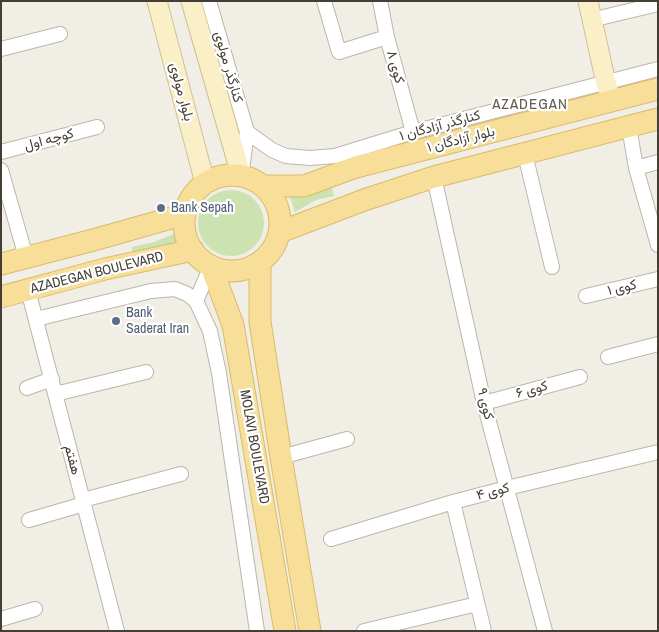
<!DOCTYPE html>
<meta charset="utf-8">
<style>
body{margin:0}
#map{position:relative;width:659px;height:632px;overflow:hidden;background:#f1eee6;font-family:"Archivo Narrow",sans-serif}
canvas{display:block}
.frame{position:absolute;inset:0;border:2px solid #443e36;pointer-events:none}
</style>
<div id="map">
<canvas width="659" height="632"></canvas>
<div class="frame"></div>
</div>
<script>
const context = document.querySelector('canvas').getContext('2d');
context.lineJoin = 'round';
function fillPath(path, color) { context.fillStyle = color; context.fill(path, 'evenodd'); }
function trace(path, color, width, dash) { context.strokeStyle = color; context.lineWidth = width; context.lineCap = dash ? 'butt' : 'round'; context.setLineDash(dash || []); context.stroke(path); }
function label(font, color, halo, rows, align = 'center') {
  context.font = font + ' "Archivo Narrow",Vazirmatn,sans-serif'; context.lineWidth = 4.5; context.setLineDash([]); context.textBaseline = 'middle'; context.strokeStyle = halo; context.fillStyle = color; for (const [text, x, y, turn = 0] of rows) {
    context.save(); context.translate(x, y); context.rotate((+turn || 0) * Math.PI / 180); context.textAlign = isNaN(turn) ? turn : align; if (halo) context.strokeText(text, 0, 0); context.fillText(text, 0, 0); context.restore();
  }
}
const green = new Path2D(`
 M332,188L334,196L316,200L295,212L289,194L315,193Z
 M198 223a33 33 0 1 1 66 0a33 33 0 1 1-66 0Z
 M176,233L181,245L132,254V247L154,242Z`);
const street = new Path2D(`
 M209,1L247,132L272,150L286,156L310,158L335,156L413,132L658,69
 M324,1L339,52L387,37
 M380,1L387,37L413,132
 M591,20L658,4
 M1,49L60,34
 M629,127L636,168L658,245
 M1,152L97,127
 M525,154L552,267
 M636,168L658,162
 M1,170L26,257
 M242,170L247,132
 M434,177L484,403L545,631
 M28,290L117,631
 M586,296L658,279
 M196,301L211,266
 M36,319L151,291L175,289L187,294L196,301L210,331L219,373L257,631
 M608,357L658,344
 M27,388L52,379
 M55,394L146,372
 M484,403L580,377
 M281,457L347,439
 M83,500L181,474
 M453,502L484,631
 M29,520L84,504
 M331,539L453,502L507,488L658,452
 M1,619L35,609
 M364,631L477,604`);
const secondary = new Path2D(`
 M157,1L205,183
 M191,1L241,175
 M588,1L606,83L612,101`);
const primary = new Path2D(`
 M184 223a48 48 0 1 1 96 0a48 48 0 1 1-96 0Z
 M264,186H304L356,167L658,89
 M280,232L364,200L434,177L658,119
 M260,262V322L281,457L310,631
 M1,264L97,239L185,214
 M211,266L233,325L285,631
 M1,297L105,269L193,250`);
const markers = [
 [161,208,5,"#5c6f8a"],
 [116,321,5,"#5c6f8a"]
];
const streetNames = [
 ["کنارگذر مولوی",228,67,74],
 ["کوی ۸",395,67,75],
 ["بلوار مولوی",181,92,75],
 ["کنارگذر آزادگان ۱",440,126,-15],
 ["کوچه اول",49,140,-15],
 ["بلوار آزادگان ۱",461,140,-14],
 ["AZADEGAN BOULEVARD",97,273,-14],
 ["کوی ۱",622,288,-13],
 ["کوی ۶",532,390,-15],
 ["کوی ۹",485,404,76],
 ["MOLAVI BOULEVARD",254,447,80],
 ["هفتم",72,460,75],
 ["کوی ۴",493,492,-15]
];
const serviceNames = [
 ["Bank Sepah",171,208],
 ["Bank",126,313],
 ["Saderat Iran",126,329]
];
const neighbourhoodNames = [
 ["AZADEGAN",530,105]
];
fillPath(green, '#cce3b1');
trace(street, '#bcb6a9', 16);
trace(secondary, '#cec198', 21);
trace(primary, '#dabb6b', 23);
trace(street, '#fff', 14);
trace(secondary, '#faefc7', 19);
trace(primary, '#f7de99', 21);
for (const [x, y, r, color] of markers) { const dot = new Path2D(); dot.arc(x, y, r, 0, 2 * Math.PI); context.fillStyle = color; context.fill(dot); trace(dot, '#fff', 2); }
label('14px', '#443e36', '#fff', streetNames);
label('14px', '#4e5e75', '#fff', serviceNames, 'left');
context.letterSpacing = '1px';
label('15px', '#665c4e', '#fff', neighbourhoodNames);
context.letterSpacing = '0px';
</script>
